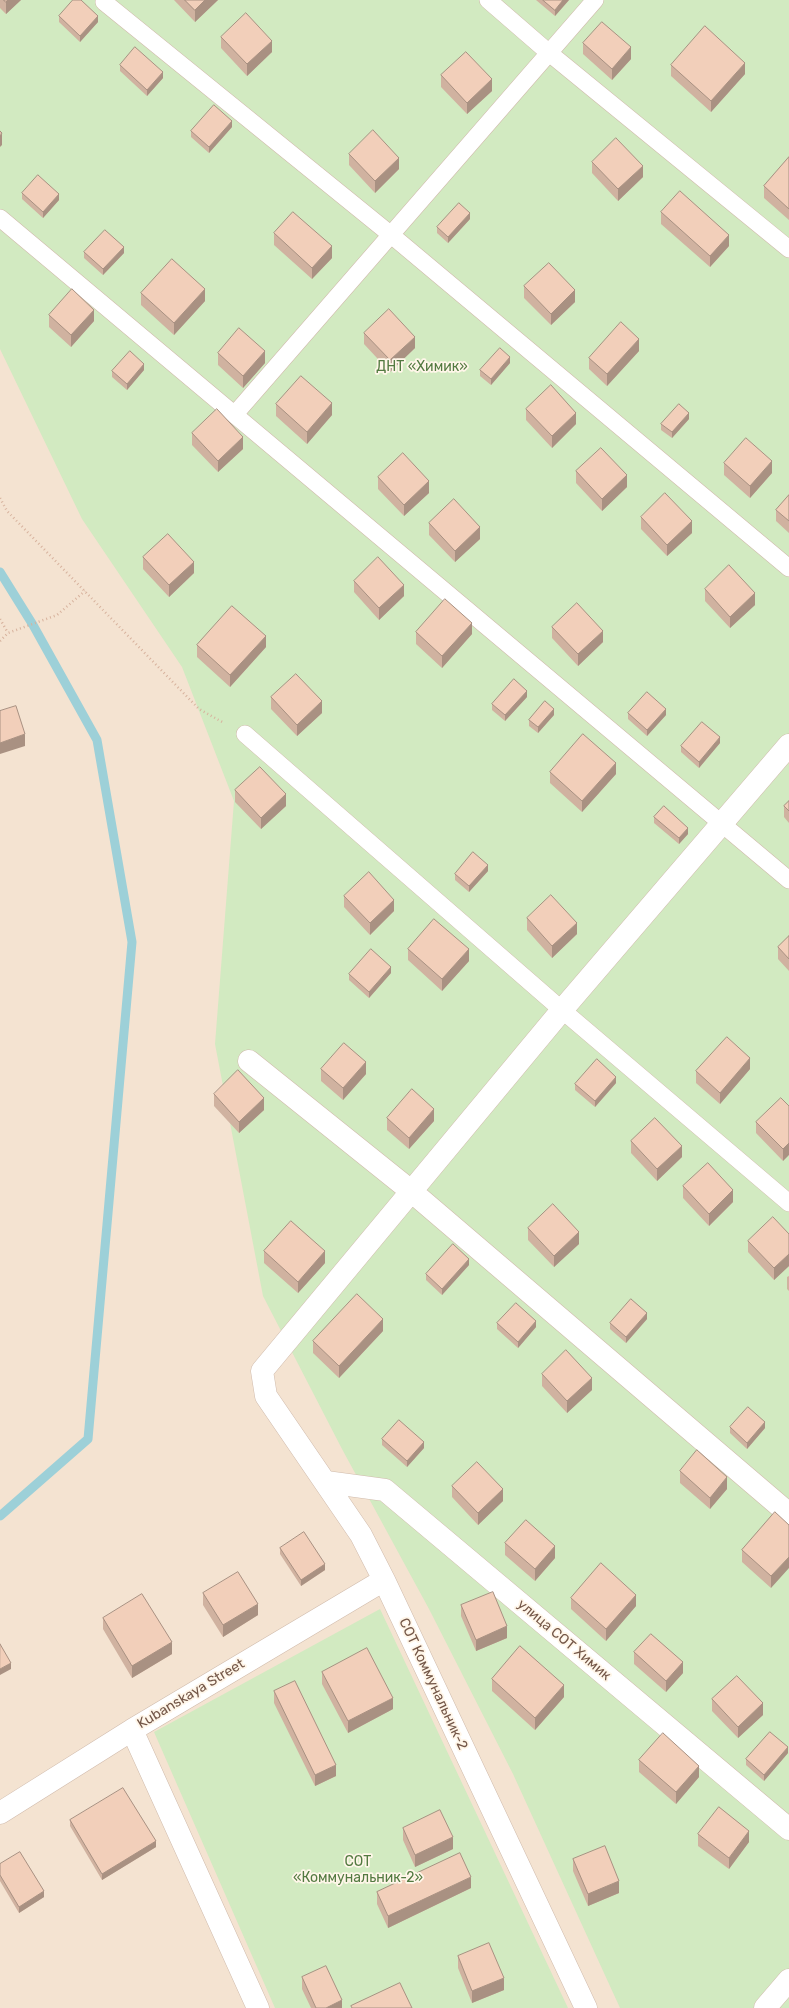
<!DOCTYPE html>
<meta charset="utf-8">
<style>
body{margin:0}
canvas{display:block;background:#fcf2e2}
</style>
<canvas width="789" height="2008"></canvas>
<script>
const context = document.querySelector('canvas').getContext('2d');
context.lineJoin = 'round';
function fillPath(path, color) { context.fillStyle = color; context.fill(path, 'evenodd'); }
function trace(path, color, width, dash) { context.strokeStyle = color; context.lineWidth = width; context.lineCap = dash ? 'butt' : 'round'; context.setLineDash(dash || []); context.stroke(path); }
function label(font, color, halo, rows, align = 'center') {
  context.font = font + ' Rubik,sans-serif'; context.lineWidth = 3.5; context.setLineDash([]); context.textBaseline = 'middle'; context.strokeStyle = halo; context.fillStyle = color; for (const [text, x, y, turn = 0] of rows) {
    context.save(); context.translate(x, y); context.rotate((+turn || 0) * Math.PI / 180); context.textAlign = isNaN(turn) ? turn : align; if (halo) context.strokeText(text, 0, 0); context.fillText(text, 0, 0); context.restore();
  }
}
const residential = new Path2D(`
 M0,0H789V2008H0Z`);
const green = new Path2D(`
 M0,0H789V2008H620L513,1774L429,1609L342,1449L263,1296L215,1044L234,801L182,667L82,519L0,349Z
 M380,1609L568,2008H275L154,1732Z`);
const stream = new Path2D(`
 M0,572L33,625L97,740L132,942L88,1439L0,1516`);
const path = new Path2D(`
 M0,498L7,511L199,709L224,723
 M0,619L8,633
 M0,641L8,633L57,615L85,591`);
const service = new Path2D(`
 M488,0L548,52L789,249
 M104,2L390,234L789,568
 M0,218L789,880
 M235,414L595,0
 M245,734L562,1010L789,1203`);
const minor = new Path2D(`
 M249,1061L411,1191L789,1514
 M326,1482L385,1490L789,1829
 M132,1730L258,2008
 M0,1813L132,1730L384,1580
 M586,2008L384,1580L361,1535L266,1396L262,1371L562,1010L789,745
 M765,2008L789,1980`);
const wall = new Path2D(`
 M0,0H21L6,14L0,8Z
 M174,0H218L195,22Z
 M536,0H569L555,16Z
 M59,16L98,22L80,42L59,22Z
 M221,37L272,52L247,76L221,48Z
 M583,43L631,59L612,80L583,54Z
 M120,65L163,78L147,96L120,71Z
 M671,65L745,74L711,112L671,76Z
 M441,75L492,91L467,114L441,87Z
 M232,127L209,153L191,137V131Z
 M349,154L399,169L375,193L349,165Z
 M789,157V220L764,198V186Z
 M592,162L643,177L618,201L592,173Z
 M22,193L59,200L43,218L22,199Z
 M661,212L729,246L710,267L661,224Z
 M470,219L448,243L437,233V227Z
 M274,233L332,258L312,279L274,245Z
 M84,252L124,253L103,275L84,258Z
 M524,286L575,302L551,325L524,298Z
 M141,293L205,301L174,335L141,305Z
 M49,315L94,321L71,347L49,327Z
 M364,333L415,348L390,372L364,344Z
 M639,351L607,386L589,369V358Z
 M218,353L265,363L243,388L218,365Z
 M510,363L491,385L480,376V370Z
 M144,370L127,390L112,377V371Z
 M276,404L332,415L307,444L276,416Z
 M526,409L576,424L552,448L526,420Z
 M689,419L672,438L661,430V424Z
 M192,433L243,449L218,472L192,445Z
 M724,463L772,473L750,498L724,475Z
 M576,471L627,487L602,511L576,483Z
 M378,477L429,493L404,516L378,489Z
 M789,495V533L776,521V510Z
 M641,517L692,533L667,556L641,529Z
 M429,523L480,539L455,562L429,535Z
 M143,557L194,573L169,597L143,569Z
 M354,581L404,596L379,620L354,592Z
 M705,589L755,605L730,628L705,601Z
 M552,627L603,642L578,666L552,638Z
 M416,632L472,634L442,668L416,644Z
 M197,645L266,647L230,687L197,657Z
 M271,697L322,713L297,736L271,709Z
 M527,697L505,721L492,710V704Z
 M628,713L666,715L647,736L628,719Z
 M554,715L538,733L529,726V720Z
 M720,743L699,768L681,752V746Z
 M550,772L616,774L582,812L550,783Z
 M235,790L286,806L261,829L235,802Z
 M789,801V823L784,817V806Z
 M654,817L688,834L679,844L654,823Z
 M488,871L469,892L455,880V874Z
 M344,896L394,911L370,935L344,907Z
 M527,918L577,934L552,958L527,930Z
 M789,936V971L778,959V947Z
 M408,949L469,961L442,991L408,960Z
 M391,973L369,998L349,980V974Z
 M321,1069L366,1074L343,1100L321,1081Z
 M750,1069L720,1104L696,1083V1071Z
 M616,1083L595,1107L575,1090V1084Z
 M214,1094L264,1110L239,1133L214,1106Z
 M789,1106L783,1161L756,1133V1122Z
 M387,1118L434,1121L409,1149L387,1130Z
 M631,1141L682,1157L657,1181L631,1153Z
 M683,1186L733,1202L709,1226L683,1198Z
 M528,1228L579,1244L554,1267L528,1240Z
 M789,1234V1266L774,1280L748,1252V1241Z
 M264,1251L325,1263L298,1293L264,1263Z
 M469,1265L442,1295L426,1280V1274Z
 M789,1276V1291L787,1289V1277Z
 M647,1319L626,1343L610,1329V1323Z
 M497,1323L536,1327L518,1348L497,1329Z
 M383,1331L339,1378L313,1353V1341Z
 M542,1374L592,1390L567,1413L542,1386Z
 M730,1427L765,1428L747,1449L730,1433Z
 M382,1439L424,1448L407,1467L382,1445Z
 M680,1471L727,1489L710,1509L680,1483Z
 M452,1486L503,1501L478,1525L452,1497Z
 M775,1512L771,1588L742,1562V1550Z
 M505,1543L555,1558L535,1581L505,1555Z
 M280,1548L325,1570L301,1586L280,1554Z
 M203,1593L258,1615L223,1637L203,1605Z
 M571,1598L636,1606L606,1641L571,1609Z
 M461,1605L507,1638L476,1651L461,1616Z
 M103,1618L172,1654L132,1678L103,1629Z
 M634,1652L683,1673L666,1692L634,1664Z
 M322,1672L393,1709L348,1733L322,1684Z
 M492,1679L564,1697L535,1730L492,1691Z
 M274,1691L336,1776L315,1786L274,1703Z
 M712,1699L763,1715L738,1738L712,1711Z
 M788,1753L764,1781L746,1765V1759Z
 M639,1760L699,1777L676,1804L639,1772Z
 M70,1820L156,1847L102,1880L70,1826Z
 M403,1828L453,1849L415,1867L403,1840Z
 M698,1834L749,1842L729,1869L698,1846Z
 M573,1859L619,1893L588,1906L573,1871Z
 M0,1864L44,1897L19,1913L0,1881Z
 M471,1888L388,1928L377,1904V1892Z
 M458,1956L504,1990L472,2003L458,1968Z
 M302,1977L342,2008H311L302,1989Z`);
const shadedWall = new Path2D(`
 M8,0H21L6,14V2Z
 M205,0H218L195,22V10Z
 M563,0H569L555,16V10Z
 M98,16V22L80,42V36Z
 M272,41V52L247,76V64Z
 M631,47V59L612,80V69Z
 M745,63V74L711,112V101Z
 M163,72V78L147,96V90Z
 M492,79V91L467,114V103Z
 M232,121V127L209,153V147Z
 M2,133V145L0,147V136Z
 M399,158V169L375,193V181Z
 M643,166V177L618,201V189Z
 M59,194V200L43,218V212Z
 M470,213V219L448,243V237Z
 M729,235V246L710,267V256Z
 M332,246V258L312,279V268Z
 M124,247V253L103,275V269Z
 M205,289V301L174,335V323Z
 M575,290V302L551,325V314Z
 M94,310V321L71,347V335Z
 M415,337V348L390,372V360Z
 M639,339V351L607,386V374Z
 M265,351V363L243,388V376Z
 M510,357V363L491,385V379Z
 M144,364V370L127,390V384Z
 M332,403V415L307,444V432Z
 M576,413V424L552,448V436Z
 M689,413V419L672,438V432Z
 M243,437V449L218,472V461Z
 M772,461V473L750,498V486Z
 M627,475V487L602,511V499Z
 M429,481V493L404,516V505Z
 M692,521V533L667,556V545Z
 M480,527V539L455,562V551Z
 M194,562V573L169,597V585Z
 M404,585V596L379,620V608Z
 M755,593V605L730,628V617Z
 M472,623V634L442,668V656Z
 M603,631V642L578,666V654Z
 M266,636V647L230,687V675Z
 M527,691V697L505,721V715Z
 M322,701V713L297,736V725Z
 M554,709V715L538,733V727Z
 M666,709V715L647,736V730Z
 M25,734V746L0,754V743Z
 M720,737V743L699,768V762Z
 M616,763V774L582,812V801Z
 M286,794V806L261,829V818Z
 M688,828V834L679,844V838Z
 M488,865V871L469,892V886Z
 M394,900V911L370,935V923Z
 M577,923V934L552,958V946Z
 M469,949V961L442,991V979Z
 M391,967V973L369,998V992Z
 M750,1058V1069L720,1104V1093Z
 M366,1062V1074L343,1100V1088Z
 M616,1077V1083L595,1107V1101Z
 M264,1098V1110L239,1133V1122Z
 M434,1109V1121L409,1149V1138Z
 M789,1143V1155L783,1161V1149Z
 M682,1146V1157L657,1181V1169Z
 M733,1190V1202L709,1226V1214Z
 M579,1232V1244L554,1267V1256Z
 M325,1251V1263L298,1293V1282Z
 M789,1254V1266L774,1280V1268Z
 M469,1259V1265L442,1295V1289Z
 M647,1313V1319L626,1343V1337Z
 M383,1319V1331L339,1378V1366Z
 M536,1321V1327L518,1348V1342Z
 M592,1378V1390L567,1413V1401Z
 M765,1422V1428L747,1449V1443Z
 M424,1442V1448L407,1467V1461Z
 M727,1477V1489L710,1509V1498Z
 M503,1489V1501L478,1525V1513Z
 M555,1546V1558L535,1581V1569Z
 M789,1557V1568L771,1588V1576Z
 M325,1564V1570L301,1586V1580Z
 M636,1595V1606L606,1641V1629Z
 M258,1604V1615L223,1637V1625Z
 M507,1626V1638L476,1651V1640Z
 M172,1642V1654L132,1678V1666Z
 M683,1662V1673L666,1692V1681Z
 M11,1663V1669L0,1675V1669Z
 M564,1685V1697L535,1730V1718Z
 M393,1698V1709L348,1733V1721Z
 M763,1703V1715L738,1738V1727Z
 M788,1747V1753L764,1781V1775Z
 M336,1765V1776L315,1786V1775Z
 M699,1766V1777L676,1804V1792Z
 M749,1831V1842L729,1869V1858Z
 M453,1837V1849L415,1867V1855Z
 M156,1841V1847L102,1880V1874Z
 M471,1877V1888L388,1928V1916Z
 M619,1881V1893L588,1906V1894Z
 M44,1891V1897L19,1913V1907Z
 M504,1978V1990L472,2003V1991Z
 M342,2000V2008H326Z`);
const building = new Path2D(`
 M4,0H8L6,2Z
 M73,0H81L98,16L80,36L59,16Z
 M185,0H205L195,10Z
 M543,0H563L555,10Z
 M246,13L272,41L247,64L221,37Z
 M602,22L631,47L612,69L583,43Z
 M705,26L745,63L711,101L671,65Z
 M135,47L163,72L147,90L120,65Z
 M466,52L492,79L467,103L441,75Z
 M214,105L232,121L209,147L191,131Z
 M373,130L399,158L375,181L349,154Z
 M0,131L2,133L0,136Z
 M616,138L643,166L618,189L592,162Z
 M789,157V209L764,186Z
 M38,175L59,194L43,212L22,193Z
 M680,191L729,235L710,256L661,212Z
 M459,203L470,213L448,237L437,227Z
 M293,212L332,246L312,268L274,233Z
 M105,230L124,247L103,269L84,252Z
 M172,259L205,289L174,323L141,293Z
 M549,263L575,290L551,314L524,286Z
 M72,289L94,310L71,335L49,315Z
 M389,309L415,337L390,360L364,333Z
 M621,322L639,339L607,374L589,358Z
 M239,328L265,351L243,376L218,353Z
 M500,348L510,357L491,379L480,370Z
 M130,351L144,364L127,384L112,371Z
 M301,376L332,403L307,432L276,404Z
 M551,385L576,413L552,436L526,409Z
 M679,404L689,413L672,432L661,424Z
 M217,409L243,437L218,461L192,433Z
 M746,438L772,461L750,486L724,463Z
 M601,448L627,475L602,499L576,471Z
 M403,453L429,481L404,505L378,477Z
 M665,493L692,521L667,545L641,517Z
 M789,495V521L776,510Z
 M454,499L480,527L455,551L429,523Z
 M168,534L194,562L169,585L143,557Z
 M378,557L404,585L379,608L354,581Z
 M729,565L755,593L730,617L705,589Z
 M445,599L472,623L442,656L416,632Z
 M577,603L603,631L578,654L552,627Z
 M232,606L266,636L230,675L197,645Z
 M296,674L322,701L297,725L271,697Z
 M514,679L527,691L505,715L492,704Z
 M647,692L666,709L647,730L628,713Z
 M545,701L554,709L538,727L529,720Z
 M16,706L25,734L0,743V711Z
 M702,722L720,737L699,762L681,746Z
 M583,734L616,763L582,801L550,772Z
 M260,767L286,794L261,818L235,790Z
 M789,801V811L784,806Z
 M664,806L688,828L679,838L654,817Z
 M473,852L488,865L469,886L455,874Z
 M369,872L394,900L370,923L344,896Z
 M551,895L577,923L552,946L527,918Z
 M434,919L469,949L442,979L408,949Z
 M789,936V959L778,947Z
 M371,949L391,967L369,992L349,974Z
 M727,1037L750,1058L720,1093L696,1071Z
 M344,1043L366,1062L343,1088L321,1069Z
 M597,1059L616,1077L595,1101L575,1084Z
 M238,1070L264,1098L239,1122L214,1094Z
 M412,1089L434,1109L409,1138L387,1118Z
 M781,1098L789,1106V1143L783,1149L756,1122Z
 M655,1118L682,1146L657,1169L631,1141Z
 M708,1163L733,1190L709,1214L683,1186Z
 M553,1204L579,1232L554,1256L528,1228Z
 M773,1217L789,1234V1254L774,1268L748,1241Z
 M291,1221L325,1251L298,1282L264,1251Z
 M453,1244L469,1259L442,1289L426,1274Z
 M357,1294L383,1319L339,1366L313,1341Z
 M631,1299L647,1313L626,1337L610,1323Z
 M516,1303L536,1321L518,1342L497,1323Z
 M566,1350L592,1378L567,1401L542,1374Z
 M748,1407L765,1422L747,1443L730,1427Z
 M399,1420L424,1442L407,1461L382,1439Z
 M697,1450L727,1477L710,1498L680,1471Z
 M477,1462L503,1489L478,1513L452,1486Z
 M775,1512L789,1525V1557L771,1576L742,1550Z
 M526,1520L555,1546L535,1569L505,1543Z
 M304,1532L325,1564L301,1580L280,1548Z
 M601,1563L636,1595L606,1629L571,1598Z
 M238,1572L258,1604L223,1625L203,1593Z
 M493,1592L507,1626L476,1640L461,1605Z
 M142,1594L172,1642L132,1666L103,1618Z
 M651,1634L683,1662L666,1681L634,1652Z
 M0,1644L11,1663L0,1669Z
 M520,1646L564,1685L535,1718L492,1679Z
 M367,1648L393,1698L348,1721L322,1672Z
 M737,1676L763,1703L738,1727L712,1699Z
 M295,1681L336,1765L315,1775L274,1691Z
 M770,1732L788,1747L764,1775L746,1759Z
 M663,1733L699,1766L676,1792L639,1760Z
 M123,1788L156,1841L102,1874L70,1820Z
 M719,1807L749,1831L729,1858L698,1834Z
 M440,1810L453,1837L415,1855L403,1828Z
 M605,1846L619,1881L588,1894L573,1859Z
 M20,1852L44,1891L19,1907L0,1875V1864Z
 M460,1853L471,1877L388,1916L377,1892Z
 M489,1943L504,1978L472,1991L458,1956Z
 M326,1966L342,2000L326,2008H316L302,1977Z
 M400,1983L412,2008H352L351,2006Z`);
const parkNames = [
 ["ДНТ «Химик»",422,367],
 ["СОТ",358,1862],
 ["«Коммунальник-2»",358,1878]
];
const streetNames = [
 ["улица СОТ Химик",564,1640,40],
 ["СОТ Коммунальник-2",433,1684,65],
 ["Kubanskaya Street",191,1694,-31]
];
fillPath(residential, '#f4e3d1');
fillPath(green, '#d2eac1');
trace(stream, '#9dd0d8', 9);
trace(service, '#d0bbac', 18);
trace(minor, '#d0bbac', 23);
trace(path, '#d7b29d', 2.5, [1, 3]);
trace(service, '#fff', 17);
trace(minor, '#fff', 22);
fillPath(wall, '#d0b2a0');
fillPath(shadedWall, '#a99182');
fillPath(building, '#f2cfba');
trace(building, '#a99182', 1);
label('14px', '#537a41', '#fff6e9', parkNames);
label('14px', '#745748', '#fff6e9', streetNames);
</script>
